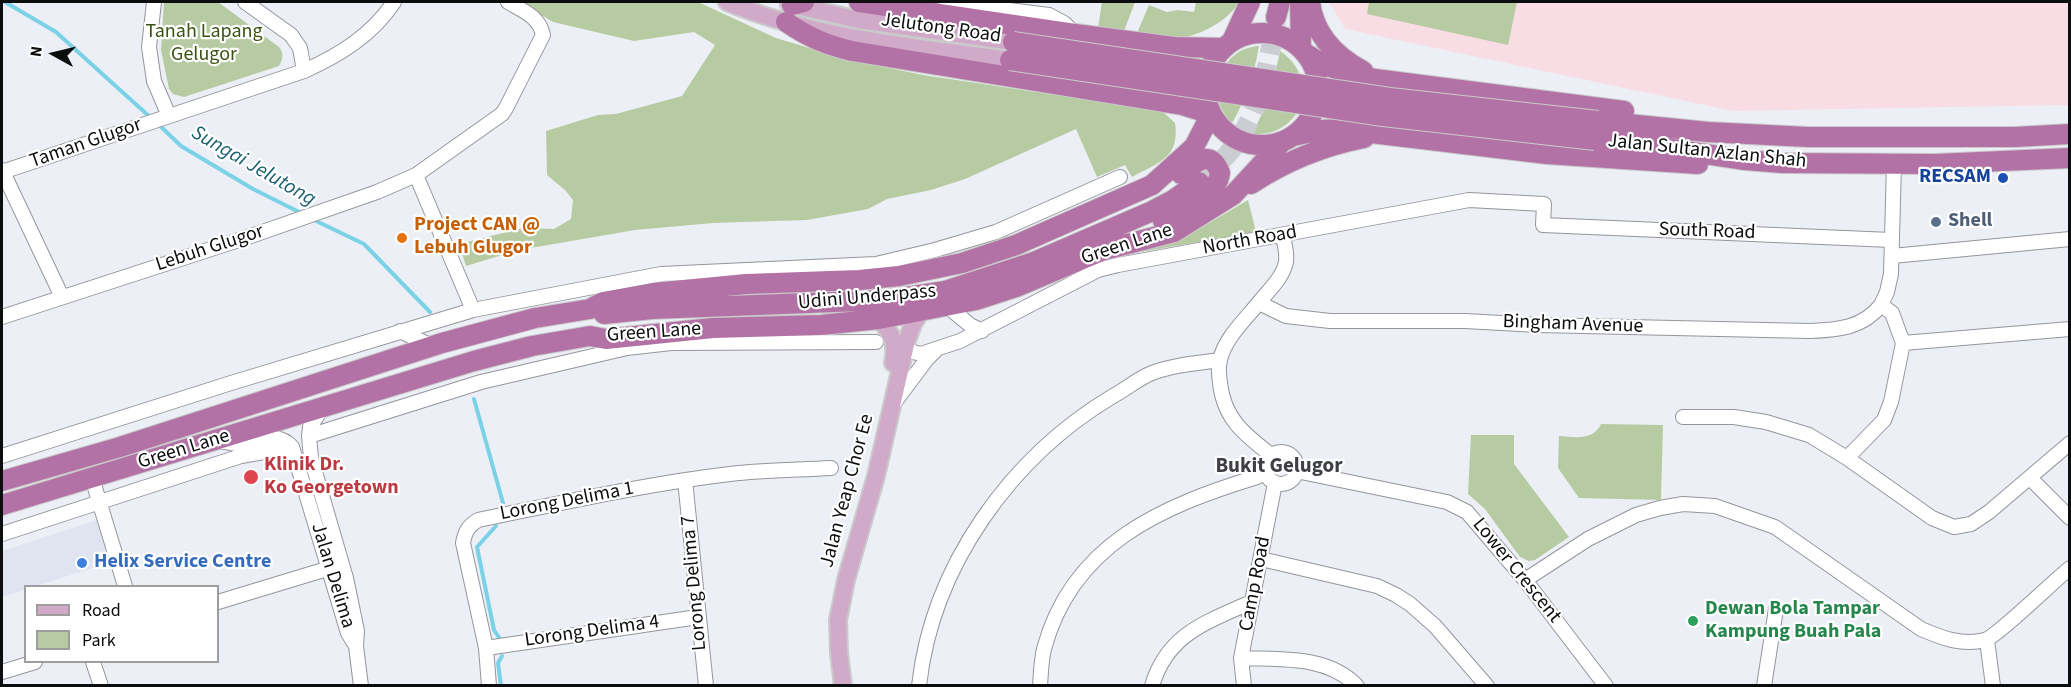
<!DOCTYPE html>
<style>
body{margin:0}
#map{position:relative;width:2071px;height:687px;overflow:hidden;background:#edeff6;font-family:"Source Sans 3",sans-serif}
canvas{display:block}
.frame{position:absolute;inset:0;border:3px solid #0c0d0f;pointer-events:none}
.legend{position:absolute;left:24px;top:585px;width:195px;height:78px;box-sizing:border-box;background:#fff;border:2px solid #9e9e9f;margin:0;padding:8px 10px;list-style:none;font-size:18px;color:#0c0d0f}
.legend li{display:flex;align-items:center;gap:12px;height:30px}
.legend b{width:30px;border:2px solid #9e9e9f}
.north{position:absolute;left:24px;top:24px;width:60px;height:60px;-webkit-text-stroke:4px #fff;paint-order:stroke;rotate:278deg;font-size:16px;font-weight:700;line-height:24px;text-align:center;color:#0c0d0f}
.north::after{content:'';display:block;margin:auto;width:21px;height:27px;background:#0c0d0f;clip-path:polygon(50% 0,100% 100%,50% 72%,0 100%)}
</style>
<div id="map">
<canvas width="2071" height="687"></canvas>
<div class="frame"></div>
<ul class="legend">
<li><b style="height:8px;background:#d1aac9"></b>Road</li>
<li><b style="height:16px;background:#b6cba1"></b>Park</li>
</ul>
<div class="north">N</div>
</div>
<script>
const context = document.querySelector('canvas').getContext('2d');
context.lineJoin = 'round';
function fillPath(path, color) { context.fillStyle = color; context.fill(path, 'evenodd'); }
function trace(path, color, width, dash) { context.strokeStyle = color; context.lineWidth = width; context.lineCap = dash ? 'butt' : 'round'; context.setLineDash(dash || []); context.stroke(path); }
function label(font, color, halo, rows, align = 'center') {
  context.font = font + ' "Source Sans 3",sans-serif'; context.lineWidth = 4.5; context.setLineDash([]); context.textBaseline = 'middle'; context.strokeStyle = halo; context.fillStyle = color; for (const [text, x, y, turn = 0] of rows) {
    context.save(); context.translate(x, y); context.rotate((+turn || 0) * Math.PI / 180); context.textAlign = isNaN(turn) ? turn : align; if (halo) context.strokeText(text, 0, 0); context.fillText(text, 0, 0); context.restore();
  }
}
const built = new Path2D(`
 M97,520L109,563L36,586H26L25,590L2,597V551Z`);
const education = new Path2D(`
 M1329,2H2069V105L1733,111L1345,29Z`);
const green = new Path2D(`
 M164,2H218L279,47C284,53 283,59 279,66L184,97L173,94L169,89L161,50Z
 M520,2L554,3L558,2H698L776,38L846,59L923,75L1162,111L1175,123C1180,158 1159,162 1132,177L1125,165L1097,177L1076,129L965,179L931,190L887,199L868,209L807,220L713,223L635,230L519,250L466,266L459,244L523,228L554,229L571,219L573,200L565,190L547,175L546,131L598,115L616,114L682,96L715,45L694,32L634,41L553,22Z
 M1102,2H1135L1124,31L1098,28Z
 M1196,2H1239C1228,21 1201,35 1180,38C1166,40 1151,35 1137,33L1149,5L1167,12L1178,10L1194,12Z
 M1369,2H1517L1508,45L1367,14Z
 M1259,46C1254,75 1246,99 1232,123C1204,97 1220,48 1259,46Z
 M1280,51C1322,79 1303,138 1251,134C1268,108 1274,81 1280,51Z
 M1248,200L1256,232L1135,253L1187,236Z
 M1601,424L1663,425L1661,500L1579,498L1558,468L1559,436C1575,437 1593,441 1601,424Z
 M1471,435H1514V464L1569,537L1535,560L1529,561L1520,557L1485,509L1468,494Z`);
const stream = new Path2D(`
 M5,2L56,32L151,118
 M157,123L181,146L253,189L303,214
 M312,219L364,244L430,312
 M474,399L503,503
 M496,526L477,547L494,630L500,639
 M501,686L498,663L502,656`);
const highwayTunnel = new Path2D(`
 M1199,182C1211,170 1225,159 1235,145C1262,108 1269,61 1276,17`);
const minor = new Path2D(`
 M154,2L149,47L154,81L169,116
 M245,2L291,35L300,48L304,71
 M946,2L1049,15L1064,23L1075,34
 M2,170L62,297
 M2,172L304,71C340,55 372,35 394,2
 M416,175L473,310
 M1892,256L2070,239
 M1259,303L1286,316L1330,321H1465L1538,325L1810,331C1838,330 1863,328 1881,305
 M948,307L970,325L982,331
 M2,317L248,237L377,192L416,175L502,114L506,108L543,35C539,16 523,11 508,2
 M400,331L432,346
 M1903,343L2070,329
 M905,350L921,354L960,341L1098,270L1118,265L1469,200L1544,204L1543,225L1891,240
 M894,403L927,359L936,350
 M323,407L310,427L309,436L311,458L346,578L357,631L356,646L361,686
 M1683,417H1734L1766,422L1809,435L1847,458L1932,518L1954,527L1971,524L1989,512L2070,443
 M309,436L481,382L627,348L671,343L876,342
 M220,441C226,442 232,444 238,444C258,444 276,429 292,447L348,633L356,646
 M1265 468a16 16 0 1 1 32 0a16 16 0 1 1-32 0Z
 M1271,455C1244,434 1224,419 1220,383C1219,376 1218,367 1220,360C1225,337 1247,318 1261,300C1270,289 1283,277 1286,262C1287,253 1285,244 1282,235
 M2,456L231,383L473,310L661,274L876,264L935,250L996,232L1120,177
 M1847,458L1884,420L1891,402L1903,343L1892,313L1881,305L1887,292L1891,274L1894,164
 M1296,471L1447,502L1467,512L1525,580L1606,686
 M92,478L125,586
 M2030,478L2070,518
 M685,480L706,686
 M2,534L241,456L292,447
 M1261,559L1377,586L1396,595L1410,604L1435,626L1487,686
 M1525,580L1588,539L1636,515L1660,508L1683,504L1715,506L1775,527L1921,629C1942,638 1962,646 1985,640C1996,637 2056,579 2070,568
 M218,602L330,568
 M1987,640L1993,686
 M486,648L698,617
 M1241,658C1281,660 1327,655 1357,686
 M93,662L101,686
 M2,672L35,662
 M489,686L486,648L463,543C465,532 468,526 478,520C562,503 645,484 730,474C763,470 797,470 831,468
 M919,686C932,566 1011,457 1113,396C1126,389 1139,378 1152,373C1174,365 1197,363 1220,360
 M1040,686C1041,674 1041,661 1044,649C1072,544 1162,506 1257,477L1265,472
 M1152,686C1167,634 1207,622 1251,602
 M1244,686L1241,658L1275,483
 M1764,686L1776,609`);
const major = new Path2D(`
 M727,2C816,39 915,47 1010,60
 M789,4L859,20L1013,42
 M879,319C892,333 897,343 893,363
 M843,686L839,653L838,620L846,580L876,476L907,340L913,324L921,311`);
const highway = new Path2D(`
 M859,2L1075,34L1174,47L1223,48
 M1300,2L1301,48
 M1310,2C1314,35 1335,56 1363,71
 M792,5L804,2
 M1276,17L1280,2
 M1206 89a56 56 0 1 1 112 0a56 56 0 1 1-112 0Z
 M1232,41L1250,2
 M1305,53C1331,70 1346,73 1375,79L1624,111
 M1598,121L1708,132L1808,137H2015L2070,134
 M1293,136L1322,130L1338,129L1547,154L1698,164
 M1595,140L1659,147L1745,160L1782,163L1935,164L2070,158
 M1251,184C1286,161 1323,146 1364,138
 M1163,221C1184,209 1216,199 1220,173C1211,148 1195,162 1181,174
 M604,314L652,309L886,300L945,291L1034,262L1150,212L1173,200L1199,182
 M2,481L120,447L442,343L535,318L590,309L603,302L653,293L746,284L859,280L899,276L962,263L1016,245L1152,185L1194,147L1211,114L1182,105L852,51C826,45 808,37 786,22
 M2,505L474,361L532,346L590,336L606,339L713,328L821,325L879,319L976,300L1016,287L1104,250L1174,232L1233,195L1282,142`);
const highwayBridge = new Path2D(`
 M1013,42L1390,98L1598,121
 M1010,60L1383,116L1595,140`);
const markers = [
 [2003,178,6,"#1a4fb4"],
 [1936,222,6,"#5c6f8a"],
 [402,238,6,"#e8710a"],
 [251,477,8,"#e0444e"],
 [82,563,6,"#3f7fe0"],
 [1693,621,6,"#2e9e5b"]
];
const streetNames = [
 ["Jelutong Road",941,29,8],
 ["Taman Glugor",86,144,-19],
 ["Jalan Sultan Azlan Shah",1707,152,6],
 ["South Road",1707,232,2],
 ["North Road",1250,241,-10],
 ["Green Lane",1127,245,-18],
 ["Lebuh Glugor",210,249,-18],
 ["Udini Underpass",867,298,-5],
 ["Bingham Avenue",1573,325,2],
 ["Green Lane",654,333,-4],
 ["Green Lane",184,450,-17],
 ["Jalan Yeap Chor Ee",848,491,-75],
 ["Lorong Delima 1",567,502,-11],
 ["Lower Crescent",1516,571,51],
 ["Jalan Delima",332,576,73],
 ["Lorong Delima 7",695,583,-95],
 ["Camp Road",1256,584,-79],
 ["Lorong Delima 4",592,632,-8]
];
const parkNames = [
 ["Tanah Lapang",204,33],
 ["Gelugor",204,56]
];
const transitNames = [
 ["RECSAM",1991,178]
];
const serviceNames = [
 ["Shell",1948,222]
];
const foodNames = [
 ["Project CAN @",414,226],
 ["Lebuh Glugor",414,249]
];
const healthNames = [
 ["Klinik Dr.",264,466],
 ["Ko Georgetown",264,489]
];
const shopNames = [
 ["Helix Service Centre",94,563]
];
const leisureNames = [
 ["Dewan Bola Tampar",1705,610],
 ["Kampung Buah Pala",1705,633]
];
const waterNames = [
 ["Sungai Jelutong",253,167,30]
];
const neighbourhoodNames = [
 ["Bukit Gelugor",1279,467]
];
fillPath(built, '#e0e4f1');
fillPath(education, '#f8dee4');
fillPath(green, '#b6cba1');
trace(stream, '#7bd2e7', 4);
trace(highwayTunnel, '#cbcdd3', 20, [20, 10]);
trace(minor, '#94969c', 16);
trace(major, '#cacaca', 20);
trace(highway, '#cacaca', 22);
trace(minor, '#fff', 14);
trace(major, '#d1aac9', 16);
trace(highway, '#b372a5', 20);
trace(highwayBridge, '#cacaca', 22, []);
trace(highwayBridge, '#b372a5', 20);
for (const [x, y, r, color] of markers) { const dot = new Path2D(); dot.arc(x, y, r, 0, 2 * Math.PI); context.fillStyle = color; context.fill(dot); trace(dot, '#fff', 2); }
label('20px', '#0c0d0f', '#fff', streetNames);
label('20px', '#395210', '#fff', parkNames);
label('bold 20px', '#164399', '#fff', transitNames, 'right');
label('bold 20px', '#4e5e75', '#fff', serviceNames, 'left');
label('bold 20px', '#c56008', '#fff', foodNames, 'left');
label('bold 20px', '#be3a42', '#fff', healthNames, 'left');
label('bold 20px', '#366cbe', '#fff', shopNames, 'left');
label('bold 20px', '#27864d', '#fff', leisureNames, 'left');
label('italic 21px', '#185f6f', '#fff', waterNames);
label('bold 21px', '#3e4045', '#fff', neighbourhoodNames);
</script>
